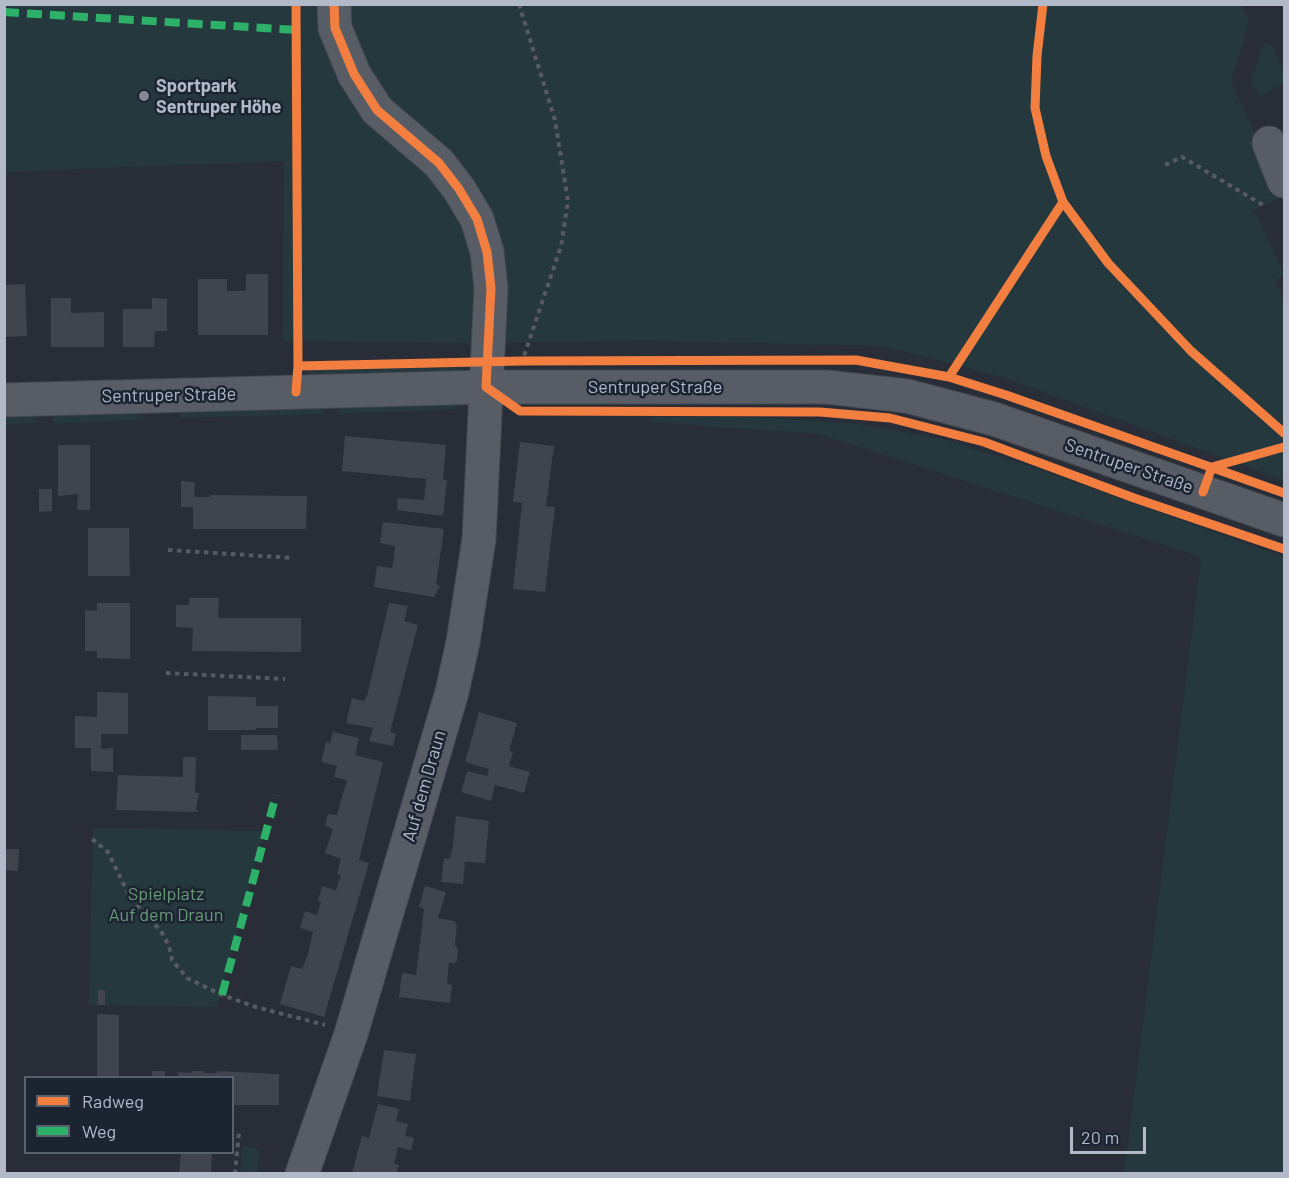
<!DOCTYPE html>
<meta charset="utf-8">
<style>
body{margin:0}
#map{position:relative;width:1289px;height:1178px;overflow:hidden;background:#282d37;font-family:Barlow,sans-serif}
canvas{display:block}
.frame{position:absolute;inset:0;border:6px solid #b2b9c9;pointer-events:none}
.legend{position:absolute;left:24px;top:1076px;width:210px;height:78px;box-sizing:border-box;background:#1c2432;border:2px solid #58606e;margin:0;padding:8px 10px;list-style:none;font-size:18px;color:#b2b9c9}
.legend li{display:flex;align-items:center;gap:12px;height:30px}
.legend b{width:30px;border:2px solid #58606e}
.scale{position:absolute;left:1070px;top:1127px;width:76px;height:27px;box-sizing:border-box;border:3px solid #b2b9c9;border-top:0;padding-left:8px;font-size:18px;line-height:21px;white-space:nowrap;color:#b2b9c9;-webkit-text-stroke:4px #1c2432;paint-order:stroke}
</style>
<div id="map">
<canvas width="1289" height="1178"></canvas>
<div class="frame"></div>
<ul class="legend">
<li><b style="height:8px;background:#f27e40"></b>Radweg</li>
<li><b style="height:8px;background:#2db169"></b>Weg</li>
</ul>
<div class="scale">20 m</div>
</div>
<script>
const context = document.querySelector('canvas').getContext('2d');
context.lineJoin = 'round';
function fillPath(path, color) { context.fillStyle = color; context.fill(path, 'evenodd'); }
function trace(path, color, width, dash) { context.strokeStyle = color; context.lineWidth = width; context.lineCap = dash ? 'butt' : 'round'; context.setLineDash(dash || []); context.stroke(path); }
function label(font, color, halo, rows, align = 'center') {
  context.font = font + ' Barlow,sans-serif'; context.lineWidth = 5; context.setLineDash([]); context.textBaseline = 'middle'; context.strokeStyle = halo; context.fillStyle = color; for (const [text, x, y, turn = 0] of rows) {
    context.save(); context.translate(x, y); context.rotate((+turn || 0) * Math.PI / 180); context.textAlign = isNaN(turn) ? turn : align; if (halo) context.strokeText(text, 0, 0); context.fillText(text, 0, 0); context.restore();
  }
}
const green = new Path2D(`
 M4,5H1241L1249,22L1231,82L1261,147L1265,167L1280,197L1254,210L1284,274L1275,281L1284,301V480L1002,377L883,346L648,341L472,343L283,341L284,161L5,172Z
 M1263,43L1271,46L1284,70V83L1259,97L1251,81Z
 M466,367L448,380H309V369Z
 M338,401H449L460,409L340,414Z
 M324,403V414L178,418L186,406Z
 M131,409L145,420L54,424L52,410Z
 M36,414L38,423L5,425L4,415Z
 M651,417H748L851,423L943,439L1029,466L1284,557V1173H1124L1201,557L819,434L651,422Z
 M93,828L264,831L217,1007L89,1005Z
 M242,1147H254L260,1152L257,1173H240Z`);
const building = new Path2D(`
 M246,274H268V335H198V279H227V291H246Z
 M25,284L27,336L4,337V285Z
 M51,298H71V313L104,312V347H51Z
 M152,298L167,299V331H155L154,347H123V309H152Z
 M345,436L446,445L443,480H447L443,516L397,510L398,498L424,500L426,479L342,471Z
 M520,442L554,446L546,506L555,507L545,592L513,589L522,503L513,502Z
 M58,445H90V510H77L78,494L58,496Z
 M181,481L195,482L194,497H210V495L307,496L306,529H193V507H181Z
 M39,489H52V511L39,512Z
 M383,522L444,529L436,584L440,586L434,597L374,587L377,566L392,568L394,557L395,546L380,543Z
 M88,528H129L130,576H88Z
 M189,598H219L218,618H301V652L192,651L193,628L176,627V605H189Z
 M97,603H130V659L97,658V651H85V610L97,611Z
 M389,603L408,606L404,621L418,625L390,732L396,734L393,746L369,741L373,728L346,723L352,698L364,701L367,696Z
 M97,692L128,693V734H101V749L113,748V772L91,771V748H75V716L97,717Z
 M208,696L256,697V706H278V728H256V730H208Z
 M479,712L517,723L509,751L513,752L509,766L530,772L524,793L495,785L491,801L461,792L467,771L487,776L489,769L465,762Z
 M333,732L359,738L355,755L383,762L359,860L369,863L324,1017L280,1004L291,966L302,969L308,954L313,932L300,928L305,911L317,915L321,902L318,901L322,886L336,890L341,875L337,874L341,859L325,853L333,829L325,826L328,814L337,815L347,780L334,777L337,766L321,762L326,742L330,743Z
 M241,735H277L278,750H241Z
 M183,757H196L195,793H199L196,809L198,812L116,810L118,775L183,777Z
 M456,816L489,821L485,863L465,862L463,884L441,882L444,858L450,859L451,852H452Z
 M4,849H19L18,871L4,870Z
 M425,886L446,892L438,918L454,921L457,925L455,945L458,949L457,961L455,963H449L447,984L452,985L450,1003L399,997L402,973L416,975L424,909L419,907Z
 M98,990H105V1005H98Z
 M97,1014L119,1015V1077H97Z
 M384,1050L416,1054L410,1101L377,1096Z
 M152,1071H165V1077H152Z
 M192,1071H204V1073H217V1071L279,1074V1105H232V1077H178V1072L191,1073Z
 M378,1104L399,1109L396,1121L408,1124L405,1136L414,1138L411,1151L398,1147L394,1164L399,1165L396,1173H352L362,1136L369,1138Z
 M181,1152H212L211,1173H179Z`);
const path = new Path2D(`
 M519,4L555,120L568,201L561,246L523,359
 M1165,165L1182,157L1263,205L1266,204
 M949,377L1063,202
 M168,550L294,558
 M166,673L285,679
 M92,839L108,852L128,893L143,912L161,931L169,946L172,960L187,978L222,995L256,1007L325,1025
 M235,1174L239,1133`);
const minor = new Path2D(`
 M1269,143L1284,181
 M4,400L486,387H826L907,396L994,419L1284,520
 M302,1174L351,1034L452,692L463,642L479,539L491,288L487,252L477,219L459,189L439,163L377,110L354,74L335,28L334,4`);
const quiet = new Path2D(`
 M4,12L297,30
 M222,995L276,795`);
const cycleway = new Path2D(`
 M296,4L298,366L296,392
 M334,4L335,28L354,74L377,110L439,163L459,189L477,219L487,252L491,288L486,387L520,411L820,412L890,418L984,442L1134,498L1284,549
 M1043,4L1037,56L1035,108L1046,156L1063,202L1108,263L1191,351L1284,433
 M298,366L522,361L856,360L949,377L1006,395L1284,493
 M949,377L1063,202
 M1203,492L1212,467L1284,447`);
const markers = [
 [144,96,6,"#828896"]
];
const poiNames = [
 ["Sportpark",156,86],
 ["Sentruper Höhe",156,107]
];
const streetNames = [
 ["Sentruper Straße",655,387],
 ["Sentruper Straße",169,395,-1],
 ["Sentruper Straße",1129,466,19],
 ["Auf dem Draun",424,786,-74]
];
const parkNames = [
 ["Spielplatz",166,894],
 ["Auf dem Draun",166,915]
];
fillPath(green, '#25383d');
fillPath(building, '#40444d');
trace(minor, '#454950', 35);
trace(path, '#565b62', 4, [4.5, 4.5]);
trace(minor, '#585c65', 33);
trace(quiet, '#2db169', 8, [15, 8]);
trace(cycleway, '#f27e40', 9);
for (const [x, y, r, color] of markers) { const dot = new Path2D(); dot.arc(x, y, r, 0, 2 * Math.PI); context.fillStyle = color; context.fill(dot); trace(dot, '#1c2432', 2); }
label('bold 18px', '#b2b9c9', '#1c2432', poiNames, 'left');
label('18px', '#b2b9c9', '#1c2432', streetNames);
label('18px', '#689a77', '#1c2432', parkNames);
</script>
